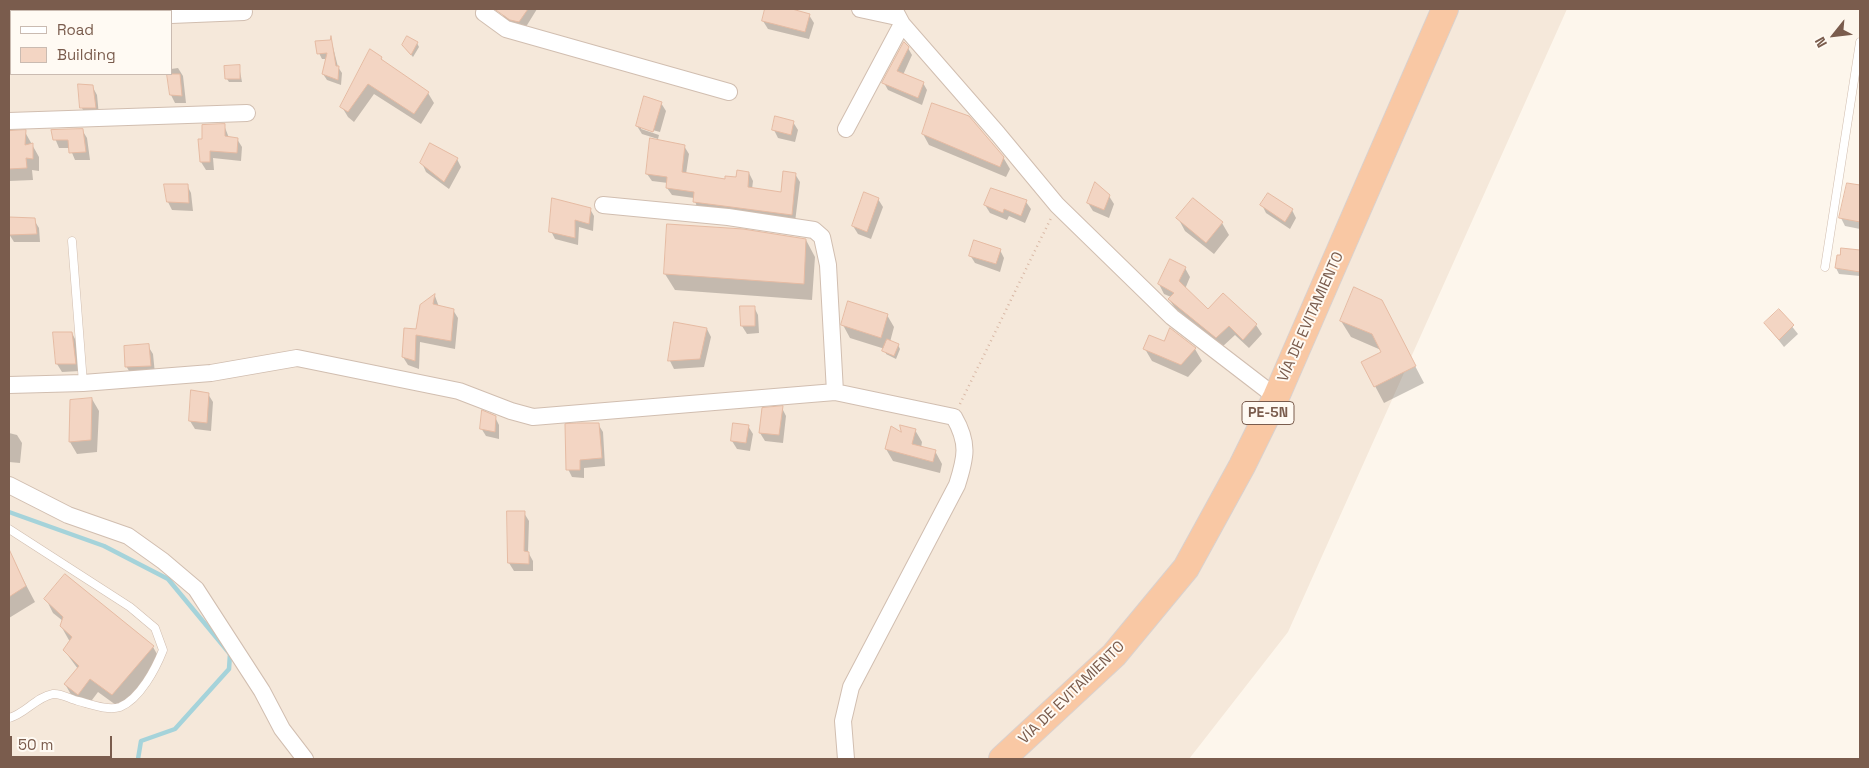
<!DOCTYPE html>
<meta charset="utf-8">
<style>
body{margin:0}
#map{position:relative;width:1869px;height:768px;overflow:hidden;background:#fdf6ec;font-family:"Space Grotesk",sans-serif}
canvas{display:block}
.frame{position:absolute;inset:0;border:10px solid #7a5c4d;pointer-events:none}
.legend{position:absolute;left:10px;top:10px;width:162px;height:65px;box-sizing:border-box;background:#fffaf3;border:1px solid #cabbb1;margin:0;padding:6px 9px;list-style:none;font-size:15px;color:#7a5c4d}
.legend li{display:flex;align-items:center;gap:10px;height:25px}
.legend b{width:25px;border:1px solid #cabbb1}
.north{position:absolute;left:1809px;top:10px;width:50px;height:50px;-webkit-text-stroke:4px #fffaf3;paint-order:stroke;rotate:241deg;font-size:14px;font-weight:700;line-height:20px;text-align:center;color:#7a5c4d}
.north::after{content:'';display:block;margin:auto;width:18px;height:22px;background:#7a5c4d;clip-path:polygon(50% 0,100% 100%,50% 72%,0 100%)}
.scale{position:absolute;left:10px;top:736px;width:102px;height:22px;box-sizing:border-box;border:2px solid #7a5c4d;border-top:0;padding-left:6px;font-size:15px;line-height:18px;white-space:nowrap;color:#7a5c4d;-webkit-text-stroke:4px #fffaf3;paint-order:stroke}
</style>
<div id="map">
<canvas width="1869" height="768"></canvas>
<div class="frame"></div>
<ul class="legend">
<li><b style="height:6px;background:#fff"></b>Road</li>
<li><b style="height:14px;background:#f3d5c3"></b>Building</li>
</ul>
<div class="north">N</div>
<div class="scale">50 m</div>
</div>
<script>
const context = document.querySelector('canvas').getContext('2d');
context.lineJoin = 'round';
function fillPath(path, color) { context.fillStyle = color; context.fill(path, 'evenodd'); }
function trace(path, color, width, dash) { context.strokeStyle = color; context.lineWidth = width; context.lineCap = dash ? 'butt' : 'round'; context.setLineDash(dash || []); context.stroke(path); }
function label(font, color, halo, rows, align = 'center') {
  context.font = font + ' "Space Grotesk",sans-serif'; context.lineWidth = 4; context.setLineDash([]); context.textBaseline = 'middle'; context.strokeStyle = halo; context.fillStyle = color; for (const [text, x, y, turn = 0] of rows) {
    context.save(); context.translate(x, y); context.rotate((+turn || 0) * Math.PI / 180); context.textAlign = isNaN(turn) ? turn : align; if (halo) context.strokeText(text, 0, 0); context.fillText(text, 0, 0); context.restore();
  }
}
const residential = new Path2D(`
 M9,9H1567L1288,632L1189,759H9ZM11,11H171V74H11Z`);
const shadow = new Path2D(`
 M504,9H537L524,30L506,21L502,13Z
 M766,9H789L809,15L814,23L809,39L768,29L763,21Z
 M331,39L338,67L342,73L341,85L327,80L323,74L327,59H322L319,53Z
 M417,43L419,47L413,57L406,49Z
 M908,48L912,55L903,75L923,83L927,90L922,105L888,90L884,83Z
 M381,58L384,63L428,93L434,103L421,124L374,94L354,122L348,117L342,107Z
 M239,66L242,82H229L227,79Z
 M178,68L183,76L186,103H175L171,95L168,74H171V69Z
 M92,86L97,95L99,116H86L82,108Z
 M661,103L666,111L660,132L641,127V129L659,135L658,139L642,134L637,126Z
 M793,122L798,130L795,142L778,138L774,130Z
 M224,125L229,138L237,139L242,147L241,161L213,158L214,170H206L201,162L203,140Z
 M82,130L87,138L90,160H75L70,148H59L52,131Z
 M9,132H25L39,157V171L32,170L33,180L9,181Z
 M923,134L1003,157L1010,169L1006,177L929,145Z
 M684,146L689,154L686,174L726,181L749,173L753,181L752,189L782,193L795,174L800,182L795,222L698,210L694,198L672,195L667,188L668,183L652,181L647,174Z
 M457,159L461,167L449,189L426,172L422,163Z
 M187,185L191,193L193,211L172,210L168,202Z
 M1848,185L1860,187V229L1845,226L1841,218Z
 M1109,196L1114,204L1109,218L1093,211L1088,203Z
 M878,199L883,207L871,239L858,234L853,226Z
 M1193,200L1222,223L1229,235L1214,254L1185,231L1178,218Z
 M1026,202L1031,209L1025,223L1009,216L1007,220L990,213L985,205Z
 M1262,205L1292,210L1296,218L1290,229L1266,213Z
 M590,209L594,216L593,231L579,227L578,245L555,239L551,231Z
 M9,219L34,220L39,228L40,242H14L9,234Z
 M806,240L815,257L812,300L675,290L665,274Z
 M1000,250L1004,258L1000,272L975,263L970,255Z
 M1842,250L1860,252V276L1839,274L1836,268Z
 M1185,268L1190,277L1185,289L1208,311L1223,295L1256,325L1262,334L1249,348L1235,335L1222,347L1175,308L1169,299L1171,297L1164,294L1159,284Z
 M435,296L439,307L453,310L458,318L455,349L420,342L419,369L408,365L403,357L418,330L421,306Z
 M1381,301L1424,383L1384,403L1375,386L1382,353L1381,350L1351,337L1341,321Z
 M754,307L758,315L759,333L747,334L742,326Z
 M1779,310L1798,334L1784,347L1765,323Z
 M887,315L894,327L890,342L898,345L900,349L896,359L886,354L885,349L850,338L843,325Z
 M675,324L707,329L711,337L704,367L674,369L670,361Z
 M72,333L76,341L80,371L62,372L57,364Z
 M1165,342L1195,349L1202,361L1188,377L1152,361L1145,349Z
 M148,346L153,354L155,374H131L126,366Z
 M208,394L213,402L211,431L195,429L190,421Z
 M92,399L99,411L97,452L77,454L70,442Z
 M782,408L786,416L783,443L765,441L760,433Z
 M495,417L499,425V439L486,436L481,428Z
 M598,424L603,432L605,466L584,468V478L572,477L568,469Z
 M748,426L753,434L750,451L737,449L732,441Z
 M915,430L922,442L921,448L935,451L942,464L940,473L893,461L886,449L902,434Z
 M9,433L17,435L22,443L20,463L9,462Z
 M524,513L529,521L528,552L533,561V571H514L509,563Z
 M15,564L35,602L9,618V567Z
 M65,576L153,647L161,661L120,708L98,692L86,708L73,698L65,684L78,669L64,650L70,642L61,626L63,621L53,613L46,599Z`);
const stream = new Path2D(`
 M9,512L104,546L168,579L230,654L229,669L175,729L141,741L138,759`);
const building = new Path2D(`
 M495,9H528L519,22L510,20Z
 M765,9H792L810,14L805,32L762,21Z
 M331,36L336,66H339L338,80L322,74L327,53L317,54L315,41L330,40Z
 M407,36L418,42L411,55L402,45Z
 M904,42L909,47L897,71L924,82L918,98L882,83Z
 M370,49L382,57L381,59L429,92L414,114L368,84L348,112L340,107Z
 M240,65V79H225L224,66Z
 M167,74H180L182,96L170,95Z
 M78,84L93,85L96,108H80Z
 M644,96L662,102L653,132L636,126Z
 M932,103L969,116L1004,157L1000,167L922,134Z
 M775,116L794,121L791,135L772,130Z
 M225,124V136L238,138L237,153L210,151V162H200L198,139H202V125Z
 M83,129L86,152L69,153L68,140H53L51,130Z
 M26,130L25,145L33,143V159L26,158L27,168L9,169V131Z
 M650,138L685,145L682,172L725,179V176L736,177L737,170L749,172L748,187L781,192L783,171L796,173L792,215L693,202L694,192L666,188L667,177L646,174Z
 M430,143L458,158L444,182L420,163Z
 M1095,182L1110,195L1104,210L1087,203Z
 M1847,183L1860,185V222L1839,218Z
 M164,184H188L189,203L167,202Z
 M991,188L1027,200L1021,216L1004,209L1003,213L984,205Z
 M864,192L879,198L867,232L852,226Z
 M1268,193L1293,209L1285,222L1260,205Z
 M552,198L591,208L589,224L575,220V238L549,232Z
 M1193,198L1223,222L1206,243L1176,218Z
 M9,217L35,218L37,234L9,235Z
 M667,224L743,229L806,239L804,284L664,274Z
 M974,240L1001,249L996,264L969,256Z
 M1841,248L1860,250V272L1835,268L1837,255H1840Z
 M1170,259L1186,267L1179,281L1208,309L1223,293L1257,324L1243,340L1229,326L1216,338L1168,299L1174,293L1158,284Z
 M1354,287L1382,300L1416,366L1374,387L1361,362L1381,352L1372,334L1340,321Z
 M435,294L433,304L454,309L451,341L416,335L415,361L402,357L404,328L416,329L420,305Z
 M848,301L888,314L881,338L841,325Z
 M740,306H755V326H741Z
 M1779,309L1794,325L1779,340L1764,323Z
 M674,322L707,328L700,359L668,361Z
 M1170,328L1196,348L1181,365L1143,349L1149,335L1164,341Z
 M53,332H72L76,364H56Z
 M887,339L899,344L894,356L882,351Z
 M149,344L151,366L125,367L124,346Z
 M191,390L209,393L207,423L189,421Z
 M92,398L91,440L69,442L70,400Z
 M783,406L779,435L759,433L762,408Z
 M482,410L496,416L495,432L480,429Z
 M577,423H599L602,458L580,460V470H566L565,424Z
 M733,423L749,425L746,443L731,441Z
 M900,425L916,429L912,444L936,450L933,462L885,449L891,426L901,432Z
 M507,511H525L524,551L529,552V564L508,563Z
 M9,549L26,586L9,597Z
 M65,574L154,646L112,695L90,679L78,695L64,684L79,666L63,650L72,637L60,626L63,617L44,599Z`);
const path = new Path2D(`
 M960,404L1051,218`);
const service = new Path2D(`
 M72,241L83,383
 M1825,267L1860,42
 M9,529L130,607L155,628L163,650C156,668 140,699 120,707C108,711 90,704 78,701C70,699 61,693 53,694C36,697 25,714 9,718`);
const minor = new Path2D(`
 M485,9L484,13L506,29L729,92
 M860,9L897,17
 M894,9L902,24L998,134L1057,205L1172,317L1276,397
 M171,15L244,12
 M9,22H11
 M9,121L247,113
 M846,129L902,24
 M603,205L728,217L814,230L822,237L828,265L835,392
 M9,385L83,383L211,373L297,358L459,391L511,411L533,417L835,392L954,417C969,443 966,457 957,485L851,687L843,721L846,759
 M9,485L68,515L128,536L163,561L196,589L262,691L282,729L305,759`);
const trunk = new Path2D(`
 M1002,759L1114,655L1186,568L1242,466L1276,397L1445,9`);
const shields = [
 [1268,413,52]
];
const shieldNames = [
 ["PE-5N",1268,413]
];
const streetNames = [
 ["VÍA DE EVITAMIENTO",1311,317,-66],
 ["VÍA DE EVITAMIENTO",1072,693,-44]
];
fillPath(residential, '#f5e8da');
fillPath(shadow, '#0003');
trace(stream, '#a5d3da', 4.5);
fillPath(building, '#f3d5c3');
trace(building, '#e6bba3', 1);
trace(service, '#d1beb0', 9);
trace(minor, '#d1beb0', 18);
trace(trunk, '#dad1cd', 28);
trace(path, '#d9b8a5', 2.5, [1, 4]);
trace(service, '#fff', 8);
trace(minor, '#fff', 16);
trace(trunk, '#f9c8a4', 26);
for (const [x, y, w] of shields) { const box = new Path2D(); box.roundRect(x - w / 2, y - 11.5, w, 23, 4); context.fillStyle = '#fffaf3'; context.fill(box); trace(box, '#7a5c4d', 1); }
label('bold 14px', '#7a5c4d', null, shieldNames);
label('15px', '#7a5c4d', '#fffaf3', streetNames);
</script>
